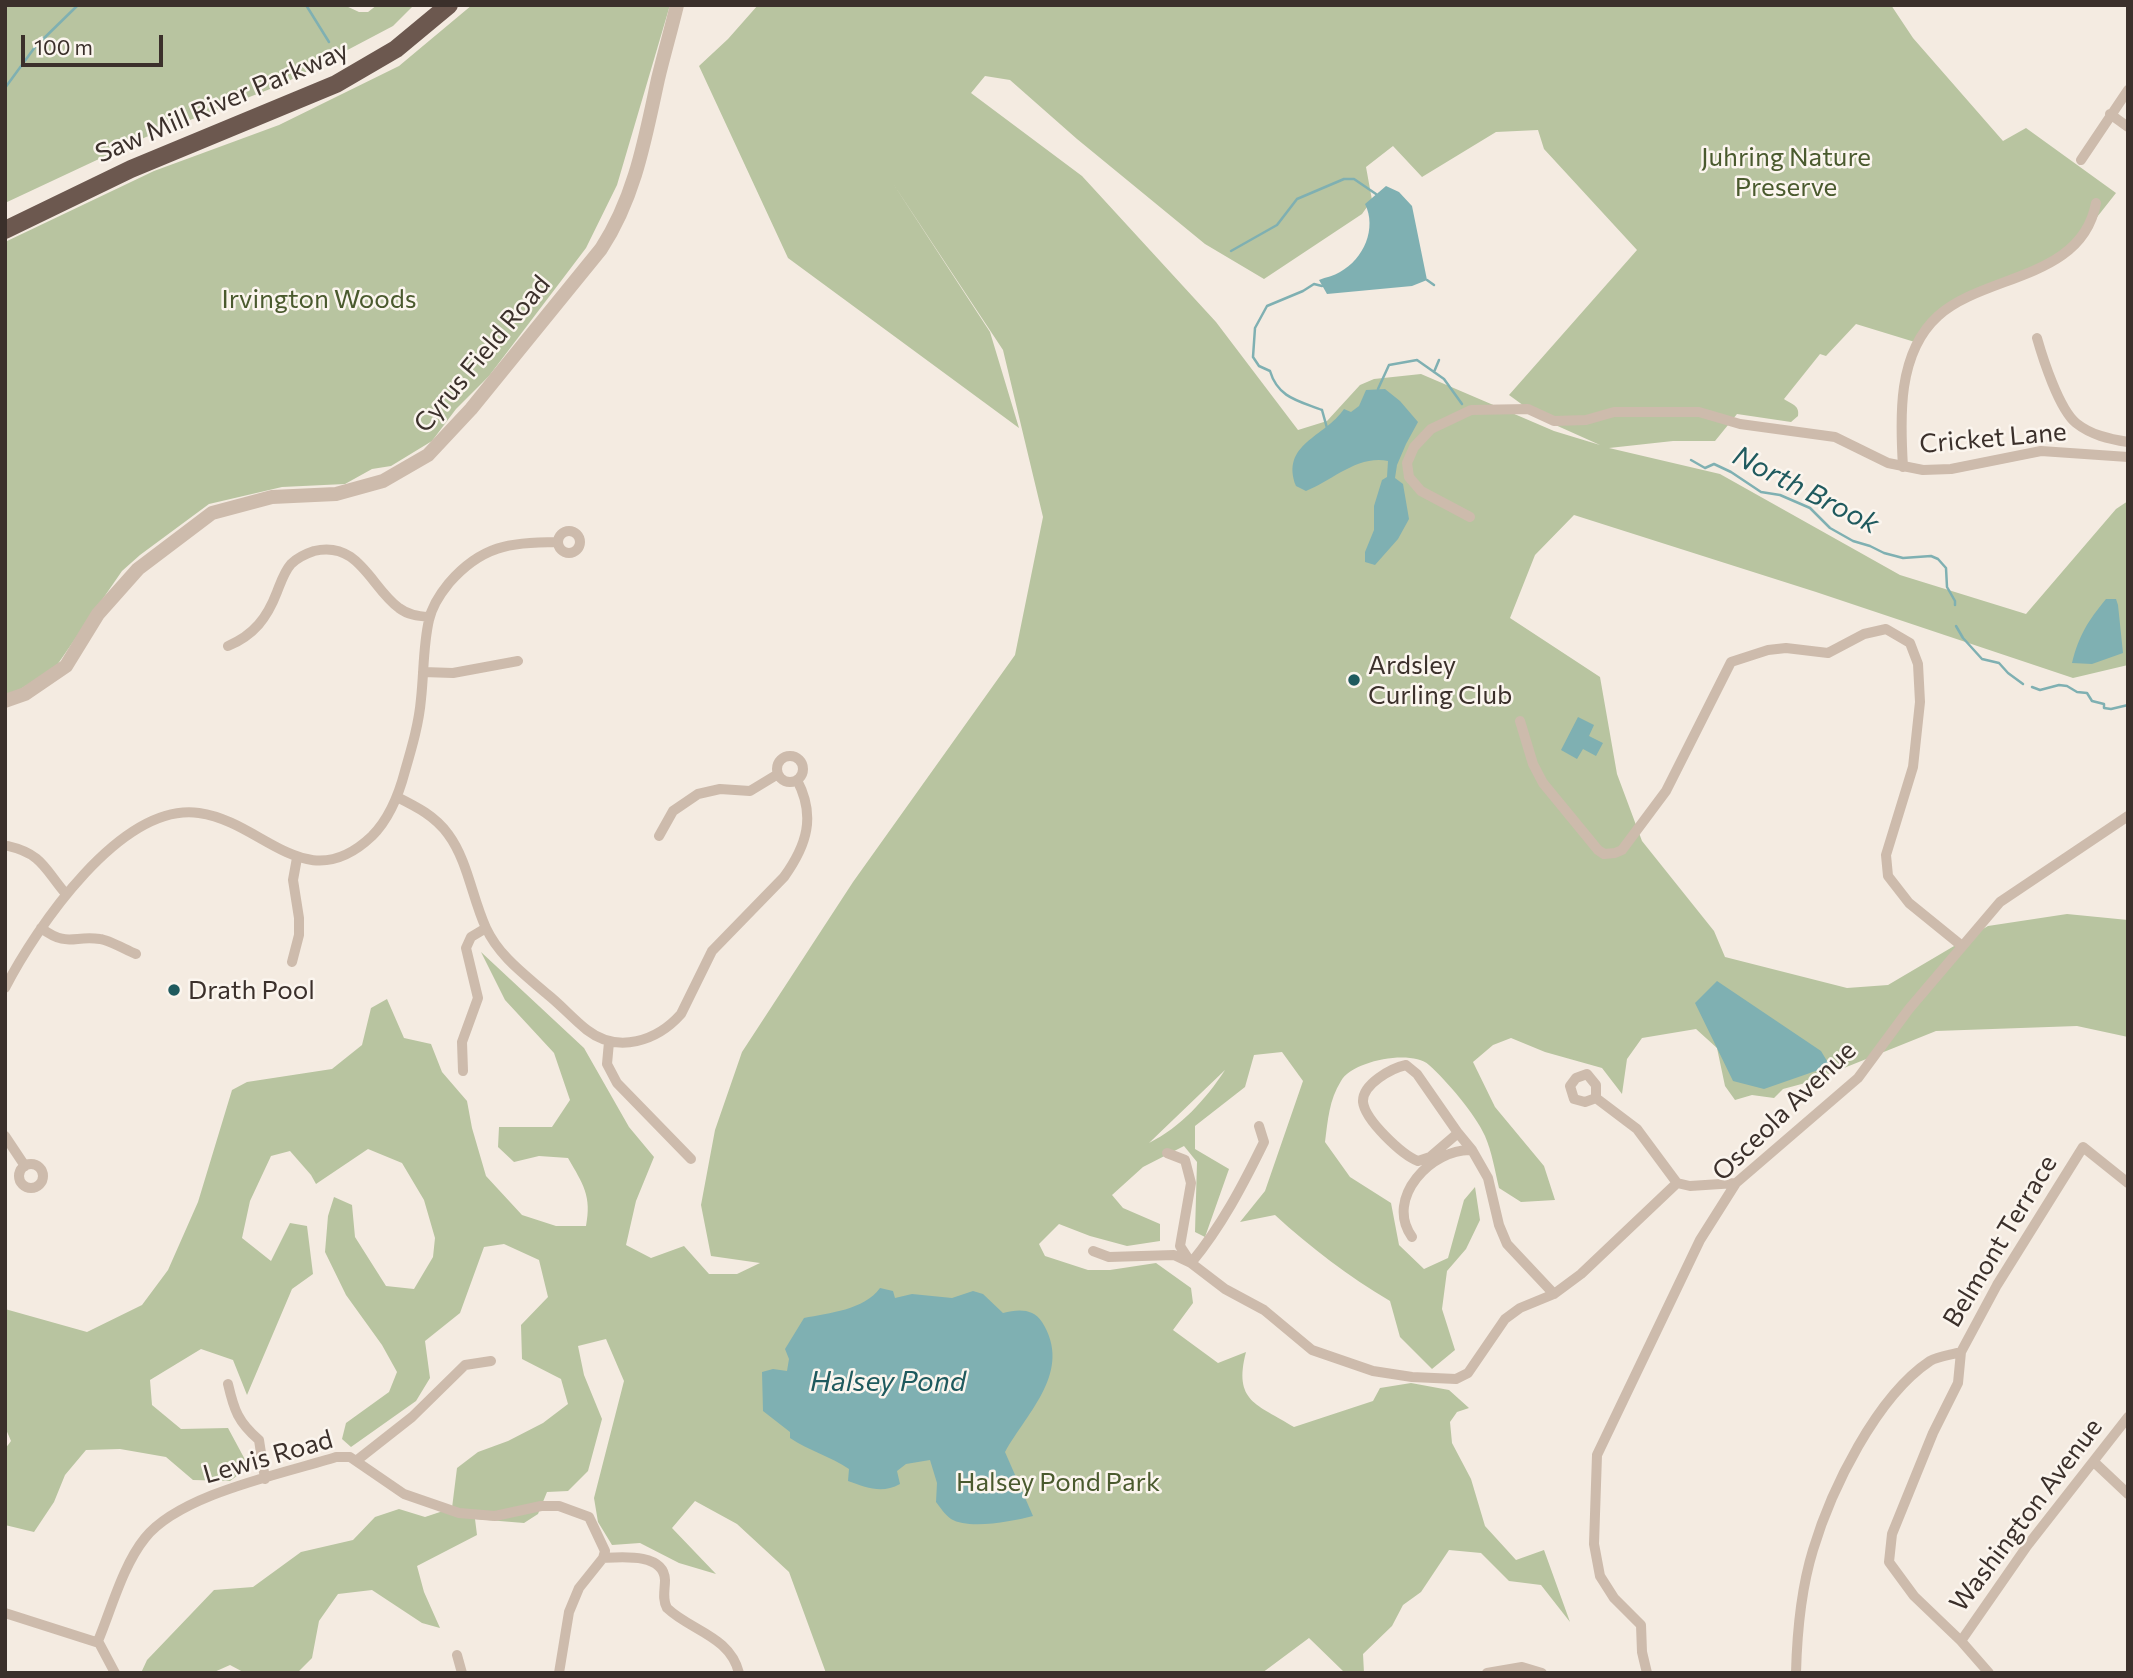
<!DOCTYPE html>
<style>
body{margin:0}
#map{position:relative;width:2133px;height:1678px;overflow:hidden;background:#f4ebe1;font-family:Commissioner,sans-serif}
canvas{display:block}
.frame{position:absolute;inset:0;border:7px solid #3b302b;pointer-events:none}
.scale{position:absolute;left:21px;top:35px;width:142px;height:32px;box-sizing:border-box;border:4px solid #3b302b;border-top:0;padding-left:9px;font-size:21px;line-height:24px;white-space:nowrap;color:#3b302b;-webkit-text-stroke:5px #fbf5ee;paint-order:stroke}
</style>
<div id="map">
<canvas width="2133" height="1678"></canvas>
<div class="frame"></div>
<div class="scale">100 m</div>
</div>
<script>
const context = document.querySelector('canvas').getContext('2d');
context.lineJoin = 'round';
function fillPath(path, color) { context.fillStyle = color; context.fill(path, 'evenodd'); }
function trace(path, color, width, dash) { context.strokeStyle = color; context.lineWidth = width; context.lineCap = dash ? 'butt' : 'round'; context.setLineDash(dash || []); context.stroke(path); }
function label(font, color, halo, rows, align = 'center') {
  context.font = font + ' Commissioner,sans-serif'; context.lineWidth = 5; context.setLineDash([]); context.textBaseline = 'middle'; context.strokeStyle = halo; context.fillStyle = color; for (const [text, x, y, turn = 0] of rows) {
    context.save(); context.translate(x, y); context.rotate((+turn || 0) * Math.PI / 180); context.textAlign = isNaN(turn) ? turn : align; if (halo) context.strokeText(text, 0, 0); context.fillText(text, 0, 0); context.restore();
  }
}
const green = new Path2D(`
 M5,5H344L359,12H368L377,5H414L393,26L283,84L146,137L5,203Z
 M472,5H670L617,185L586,248L489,376L456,409L432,441L391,466L372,469L345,484L282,487L209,504L140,555L122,571L55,668L14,693L5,696V242L154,171L279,125L399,66Z
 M758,5H1891L1913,38L2003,141L2026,128L2116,193L2079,240L2064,254L1953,305L1918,343L1856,324L1826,356L1820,354L1784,399C1791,404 1800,405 1798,416L1791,422L1737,414L1715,441H1673L1609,448L1720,474L1900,575L2026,614L2116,509L2128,501V665L2073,678L1816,592L1574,515L1535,555L1510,618L1600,677L1617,774L1642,841L1714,931L1725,957L1847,988L1888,985L1988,926L2067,914L2128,920V1037L2077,1026L1936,1031L1809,1082L1783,1089L1774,1098L1752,1095L1735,1100L1725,1086L1717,1048L1696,1029L1642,1038L1627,1059L1622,1094L1602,1068L1545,1052L1511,1038L1493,1045L1473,1062L1495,1107L1544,1166L1555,1200L1521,1202L1499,1188C1495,1171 1492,1152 1485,1136C1476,1115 1446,1080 1429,1065C1411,1049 1352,1061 1341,1081C1329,1100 1328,1120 1325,1142L1350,1177L1391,1203L1399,1245L1424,1269L1448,1258L1464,1200L1475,1187L1480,1220L1466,1249L1447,1271L1442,1309L1455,1350L1432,1369L1400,1337L1390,1301C1348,1276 1311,1248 1275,1215L1240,1222L1265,1191L1303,1081L1282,1052L1254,1055L1245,1087L1195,1126V1149L1229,1169L1205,1237L1195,1232L1197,1162L1184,1146L1143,1167L1112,1195L1123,1208L1160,1224V1241L1127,1246L1090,1236L1059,1224L1039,1244L1045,1256L1088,1270H1110L1156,1263L1191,1288L1193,1303L1173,1330L1218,1363L1246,1352C1233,1402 1257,1404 1294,1427L1373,1401L1380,1388L1411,1383L1449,1390L1469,1408L1457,1412L1450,1422L1452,1443L1471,1479L1485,1526L1516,1560L1544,1550L1570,1622L1541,1585L1509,1581L1481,1553L1449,1550L1421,1592L1403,1605L1392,1626L1363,1654L1364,1673H1345L1309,1638L1262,1673H826L789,1572L737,1524L695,1501L672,1528L716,1574L679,1563L640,1543L612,1545L598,1522L594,1498L624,1381L606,1339L578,1346L584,1375L602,1419L588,1471L568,1491L547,1492L538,1514L524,1523L475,1519L477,1535L417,1566L424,1592L440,1628L422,1623L372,1590L338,1594L319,1621L312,1658L297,1673H245L230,1665L212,1673H141L147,1660L214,1590L253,1587L301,1552L353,1540L375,1517L399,1509L425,1517L452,1508L457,1468L478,1452L508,1441L543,1423L568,1404L561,1379L522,1359L521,1325L548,1297L539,1260L504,1244L484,1247L460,1313L425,1341L430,1378L416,1401L351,1447L342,1439L346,1423L389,1392L397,1372L382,1345L346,1295L325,1252L328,1216L334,1197L352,1205L355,1237L386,1286L414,1289L433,1257L435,1238L424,1200L402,1163L368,1149L316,1184L311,1175L290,1151L271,1156L250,1201L242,1238L271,1261L290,1223L307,1226L313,1274L292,1289L247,1395L233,1360L201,1349L150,1380L152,1405L181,1429L228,1428L249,1467L230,1481L193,1480L166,1457L120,1449L86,1450L65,1475L54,1502L34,1532L5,1525V1449L11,1441L5,1427V1309L87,1332L142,1305L168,1270L198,1202L232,1090L247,1082L332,1069L362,1045L371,1008L387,999L404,1038L431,1044L442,1072L467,1101L472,1128L486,1176L522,1215L556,1226H586C592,1196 583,1184 568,1158L539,1156L514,1162L498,1147L499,1127H552L570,1100L554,1053L505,1000L481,952L584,1048L629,1127L654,1157L636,1201L626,1245L651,1258L684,1246L709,1274H737L760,1263L711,1256L701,1205L715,1130L742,1052L853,882L1015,655L1043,517L1003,350L892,182L990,332L1019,428L788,258L699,66L728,39ZM985,76L1010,80L1077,139L1205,244L1264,279L1362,214L1372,200L1366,167L1393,146L1422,177L1496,132L1538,130L1544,149L1637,250L1509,395L1542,419L1600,445L1554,431L1421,374L1374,379L1360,385L1327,421L1298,430L1216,322L1082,176L971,93ZM1225,1070C1206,1099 1181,1127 1149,1143Z`);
const water = new Path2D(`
 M1386,186L1399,192L1412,206L1427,280L1412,286L1327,294L1319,280C1326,277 1334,276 1340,272C1364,259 1377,228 1365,204Z
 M1385,389L1400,401L1418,422L1406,444L1397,465L1395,478L1403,484L1409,519L1398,539L1375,565L1365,562V552L1374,530V506L1382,480L1387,477L1388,461C1357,455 1332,481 1306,491L1296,486C1280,444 1325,437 1344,409L1351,412L1359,406L1366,390Z
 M2106,599H2116L2118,605L2123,653L2092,664L2072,663C2079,635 2088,621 2106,599Z
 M1578,717L1594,725L1589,736L1603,743L1596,756L1583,749L1577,759L1561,750Z
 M1717,981L1821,1051L1830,1066L1764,1089L1733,1081L1695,1003Z
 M880,1288L893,1291L895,1298L912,1294L952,1298L973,1291L983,1294L1003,1313C1018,1309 1033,1308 1042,1322C1073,1371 1028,1411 1005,1452L1033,1516C1014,1521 969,1530 951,1519C945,1515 940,1507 936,1502L937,1483L930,1460L906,1464L897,1471L900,1484C882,1494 867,1488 848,1481L849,1469C830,1456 809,1451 790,1438V1432L763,1411L762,1372L773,1369L787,1371L789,1359L785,1349L804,1318C829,1313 864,1310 880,1288Z`);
const stream = new Path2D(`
 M306,5L329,42
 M5,88L35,47L78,5
 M1231,251L1277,225L1297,199L1344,179H1354L1376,194
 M1427,280L1434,285
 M1322,286L1314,284L1303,291L1267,306L1255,328L1253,357L1259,366L1270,371C1278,398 1299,401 1322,410L1327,428
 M1434,372L1439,360
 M1378,389L1389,365L1417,360L1444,379L1462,404
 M1691,460L1705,468L1714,464L1731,472L1761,492L1780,495L1810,508L1830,528L1853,541L1870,546L1884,553L1903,558L1931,556L1938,559L1946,568L1947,587L1955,601V605
 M1956,626L1963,638L1982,659L1999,663L2008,673L2023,684
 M2032,687L2040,690L2059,685L2067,686L2077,692L2087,693L2092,701L2104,704V708L2111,709L2128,705`);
const minor = new Path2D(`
 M2110,114L2128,127
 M2081,160L2128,90
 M2037,338C2043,359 2059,409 2076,423C2091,435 2109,439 2128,442
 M1903,467C1900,418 1897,353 1938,316C1984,274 2082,280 2096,203
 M1470,517L1421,491L1409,477L1407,463L1414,447L1431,429L1471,410L1528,409L1554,421L1586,420L1614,412H1699L1740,424L1835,437L1888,463L1923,470L1951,469L2041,451L2128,457
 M558 542a11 11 0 1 1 22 0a11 11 0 1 1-22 0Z
 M228,646C254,635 267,618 277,592C281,582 284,572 291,564C298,557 305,554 314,551C359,540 371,588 399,608C408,615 418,616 429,617
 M423,672L453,673L518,661
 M1520,721L1533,764L1543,783L1598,850L1604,854L1615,853L1622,850L1666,791L1731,662L1768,650L1786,648L1828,653L1864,634L1886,629L1910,643L1918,664L1920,702L1913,767L1886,855L1888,876L1909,903L1962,946
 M777 769a13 13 0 1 1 26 0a13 13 0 1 1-26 0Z
 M397,797C417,807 435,816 448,834C468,861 472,898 486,928C499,956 524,974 547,994C561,1005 573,1019 587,1030C618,1054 657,1041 681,1014L712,951L784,877C807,845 816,816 797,780
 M659,836L673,811L698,794L720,789L750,791L778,774
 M8,846C43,854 45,870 66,894
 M41,928C68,948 73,935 100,939C109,940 126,950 136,954
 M292,962L299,935V918L293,880L297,858
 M5,988C36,928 121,802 199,813C264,822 306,899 372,836C389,819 399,794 405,771C412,747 419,723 421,699C424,672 423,646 429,620C432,606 440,594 449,583C481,546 510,542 557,542
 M609,1042L607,1064L617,1083L691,1159
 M1406,1065L1417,1074L1458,1133L1430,1157L1418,1161C1402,1155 1365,1120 1363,1102C1362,1084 1392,1068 1406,1065Z
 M463,1071L462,1042L478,998L466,948L471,937L486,928
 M1596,1098V1085L1587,1074L1576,1078L1570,1086L1574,1099L1585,1102L1596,1098L1637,1129L1677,1183
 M1458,1133L1472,1150L1488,1178L1499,1225L1507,1244L1554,1294
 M5,1136L25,1166
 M1167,1153L1185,1160L1191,1183L1180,1246L1191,1263
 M19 1176a12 12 0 1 1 24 0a12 12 0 1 1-24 0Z
 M1412,1237C1384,1198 1432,1148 1472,1150
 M1093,1251L1109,1257L1174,1255L1191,1263L1225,1289L1264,1310L1312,1350L1373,1371L1412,1377L1456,1379L1468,1373L1505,1319L1520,1308L1554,1294L1581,1274L1677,1183L1690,1186L1736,1183
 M1191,1263C1221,1227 1243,1185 1264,1142L1259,1126
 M228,1384C234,1410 238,1422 259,1440L265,1479
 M356,1461L412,1417L465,1365L491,1361
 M2094,1462L2128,1494
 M603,1558C622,1557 664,1553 665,1580C665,1590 662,1599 667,1608C691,1631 730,1636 739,1673
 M5,1613L99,1643
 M1961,1641L2027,1546L2128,1417
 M457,1655L462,1673
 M115,1673L98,1641C111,1610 123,1565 145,1538C180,1494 282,1474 336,1457H350L404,1494L459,1513L495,1516L541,1506H559L589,1517L605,1551L603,1558
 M559,1673L569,1612L579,1588L603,1558
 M1487,1673L1522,1667L1542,1673
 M1647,1673L1642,1652L1641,1625L1614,1598L1600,1576L1594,1544L1597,1455L1700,1240L1736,1183L1858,1078L1909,1009L2000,902L2128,816
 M1796,1673C1797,1633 1801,1589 1813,1550C1831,1490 1876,1397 1930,1361C1938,1356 1951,1355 1961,1352
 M1989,1673L1961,1641L1914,1596L1889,1562L1892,1534L1933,1433L1958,1383L1961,1352L1997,1285L2083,1147L2128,1183`);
const tertiary = new Path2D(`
 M5,701L25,694L66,666L98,614L138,569L212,513L272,497L336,494L383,481L428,455L471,409L601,249C635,197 645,139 658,79C664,54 671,30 677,5`);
const trunk = new Path2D(`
 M5,230L131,169L336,84L396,49L449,5`);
const markers = [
 [1354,680,7,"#1f5a5e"],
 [174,990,7,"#1f5a5e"]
];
const streetNames = [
 ["Saw Mill River Parkway",222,102,-23],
 ["Cyrus Field Road",482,354,-50],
 ["Cricket Lane",1993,438,-5],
 ["Osceola Avenue",1784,1111,-44],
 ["Belmont Terrace",2000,1241,-59],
 ["Lewis Road",268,1457,-16],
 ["Washington Avenue",2026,1515,-53]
];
const parkNames = [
 ["Juhring Nature",1786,157],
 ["Preserve",1786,187],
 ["Irvington Woods",319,299],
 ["Halsey Pond Park",1058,1482]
];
const poiNames = [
 ["Ardsley",1368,665],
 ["Curling Club",1368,695],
 ["Drath Pool",188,990]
];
const waterNames = [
 ["North Brook",1806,490,27],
 ["Halsey Pond",888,1382]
];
fillPath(green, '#b8c4a0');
fillPath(water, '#7fb0b2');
trace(stream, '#7fb0b2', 2.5);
trace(minor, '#cdbbac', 10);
trace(tertiary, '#cdbbac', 14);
trace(trunk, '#6c584f', 18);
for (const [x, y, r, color] of markers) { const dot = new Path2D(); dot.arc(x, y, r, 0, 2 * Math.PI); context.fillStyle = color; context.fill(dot); trace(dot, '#fbf5ee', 2.5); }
label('26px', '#3b302b', '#fbf5ee', streetNames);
label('26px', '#4a5a2e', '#fbf5ee', parkNames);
label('26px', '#3b302b', '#fbf5ee', poiNames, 'left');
label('italic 28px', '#1f5a5e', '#fbf5ee', waterNames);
</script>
